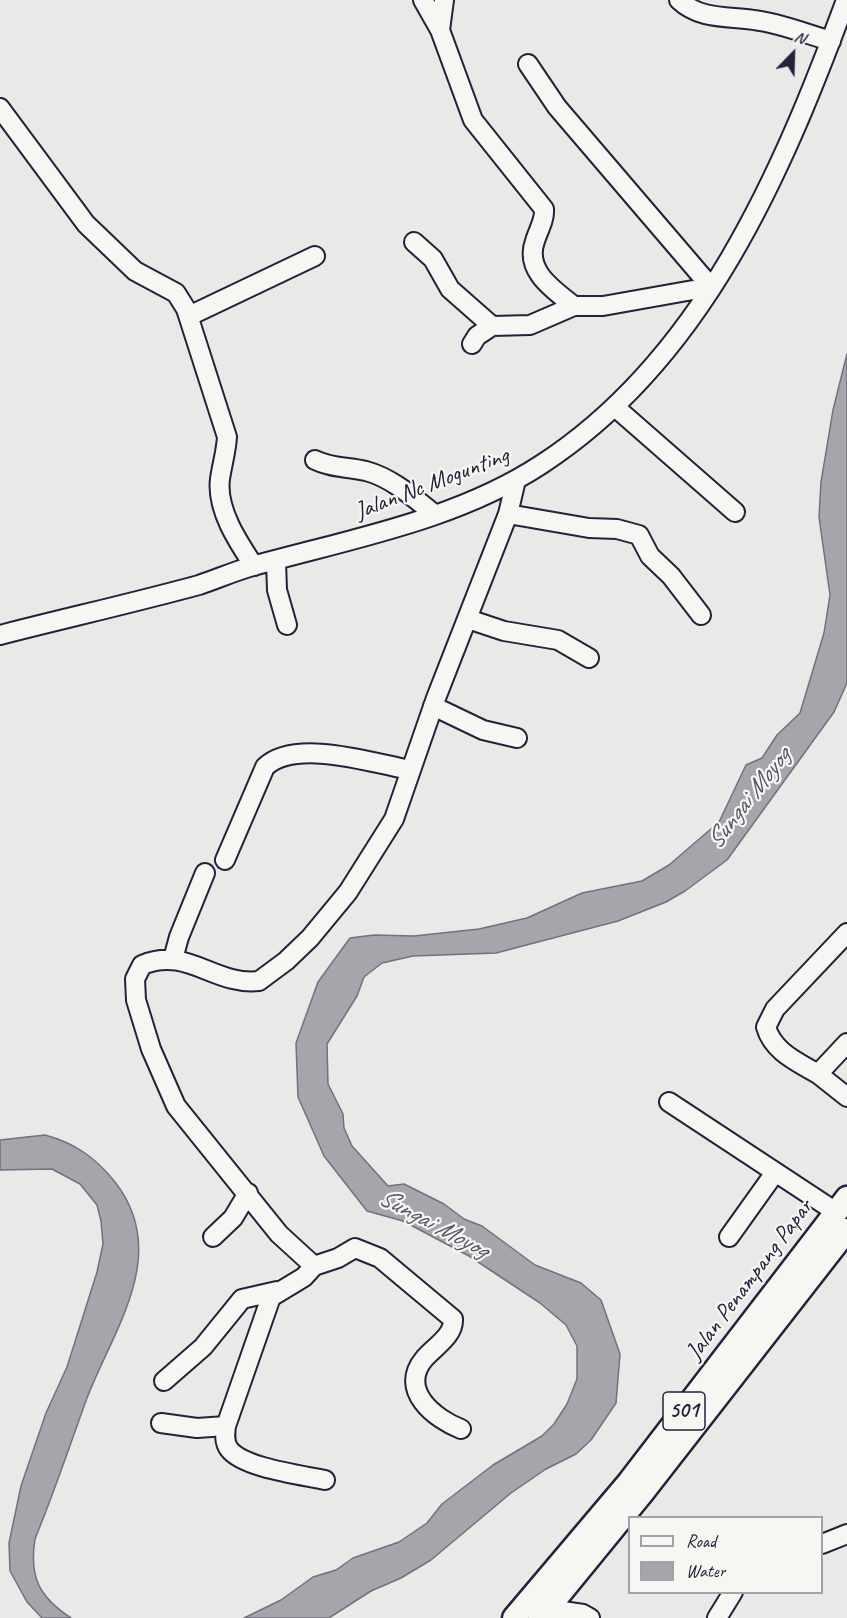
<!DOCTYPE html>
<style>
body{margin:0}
#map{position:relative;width:847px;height:1618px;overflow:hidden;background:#e9e9e7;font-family:Caveat,sans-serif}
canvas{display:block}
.legend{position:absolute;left:628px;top:1516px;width:195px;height:78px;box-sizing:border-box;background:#f6f6f2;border:2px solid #a1a1a9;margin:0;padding:8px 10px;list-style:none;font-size:18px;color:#22223b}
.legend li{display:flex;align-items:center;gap:12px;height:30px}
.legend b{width:30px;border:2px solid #a1a1a9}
.north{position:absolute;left:763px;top:24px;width:60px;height:60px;-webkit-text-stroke:4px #f6f6f2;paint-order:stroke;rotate:23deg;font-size:16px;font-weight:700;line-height:24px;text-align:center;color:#22223b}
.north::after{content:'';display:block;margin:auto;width:21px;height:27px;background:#22223b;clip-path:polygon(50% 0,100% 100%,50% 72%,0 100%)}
</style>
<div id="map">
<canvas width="847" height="1618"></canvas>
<ul class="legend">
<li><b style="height:8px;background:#f6f6f2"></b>Road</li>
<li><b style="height:16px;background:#a5a5ac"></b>Water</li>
</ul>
<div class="north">N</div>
</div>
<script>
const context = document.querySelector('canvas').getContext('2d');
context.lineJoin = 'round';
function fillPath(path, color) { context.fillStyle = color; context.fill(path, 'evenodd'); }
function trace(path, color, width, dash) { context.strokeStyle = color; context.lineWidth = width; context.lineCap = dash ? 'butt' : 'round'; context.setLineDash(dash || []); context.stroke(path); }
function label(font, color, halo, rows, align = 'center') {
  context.font = font + ' Caveat,sans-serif'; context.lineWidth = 4.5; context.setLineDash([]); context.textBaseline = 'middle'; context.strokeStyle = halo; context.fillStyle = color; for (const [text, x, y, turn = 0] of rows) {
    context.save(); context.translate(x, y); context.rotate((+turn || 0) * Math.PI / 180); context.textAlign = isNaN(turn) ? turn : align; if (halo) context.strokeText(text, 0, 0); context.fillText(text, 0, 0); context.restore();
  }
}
const water = new Path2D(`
 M847,354V683L834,712L727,860L685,891L666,902L618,921L496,953L413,956L382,963L364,977L357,996L327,1044L328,1084L343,1114L344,1128L352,1146L388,1186L404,1184L444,1204L464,1219L482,1226L535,1265L581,1283L601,1300L620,1354L616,1403L591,1440L576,1454L546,1469L511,1493L431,1560L401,1578L371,1591L329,1618H244L281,1600L313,1577L336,1570L353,1558L399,1542L427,1523L442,1504L493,1465L542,1436L554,1424L567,1404L577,1379V1346L566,1325L540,1303L469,1256L403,1221L367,1211L324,1156L298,1097L296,1043L318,982L350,938L374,935L414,936L479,929L527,918L582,893L642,881L669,865L719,822L746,765L762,758L777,735L800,713L824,633L830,595L819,517L821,482L833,410Z
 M45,1135C75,1143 96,1158 115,1182C171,1254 114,1328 87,1398C70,1445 54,1493 35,1539C29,1577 39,1597 71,1618H42L27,1602L10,1571L9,1543L21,1486L46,1413L67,1367L97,1272L103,1244L101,1221L97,1205L80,1184L52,1169L0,1170V1140Z`);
const minor = new Path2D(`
 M423,0L440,30L473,120L544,209C545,220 538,231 535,241C524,271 554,290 574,306
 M679,0C700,20 728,16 754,20C780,23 806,34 831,41
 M440,30L444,0
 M528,64L557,107L711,287
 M0,108L86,224L135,271L176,293L186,309L227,437C226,452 222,465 220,479C216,509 238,542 254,566
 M414,242L433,259L450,289L492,326
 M189,316L315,256
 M472,344L477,336L492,326L530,325L574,306H603L693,290L706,294
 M615,407L735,512
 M315,460C331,468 349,467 366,471C392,478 413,497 434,514
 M508,514L589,528L617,529L639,535L650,556L671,576L701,615
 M276,562L277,590L287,625
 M468,619L504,631L558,640L589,658
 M0,635C66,618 133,603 199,585C217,579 235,571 253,566C350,539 457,520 542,464C703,359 782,173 846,0
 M433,706L483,730L517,738
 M225,860L265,767C295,738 373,763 410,770
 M173,959L179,937L205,873
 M847,1043L818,1074L847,1097
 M818,1074C798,1062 773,1052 766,1027L775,1009L847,933
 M669,1102L836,1212
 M213,1237L233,1218L248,1193
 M729,1237L774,1174
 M314,1266L279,1234L176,1106L151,1049L136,1000L135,979L142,965C188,946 214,986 259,981L286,961L310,938L348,892L394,819L436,698L508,514L516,480
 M164,1381L203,1347L242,1299L277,1291
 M161,1423L197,1428L226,1426
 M325,1480C302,1475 243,1468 229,1449C224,1442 225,1434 226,1426L271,1297L304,1277L314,1266L338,1258L355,1248L380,1258L453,1319C454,1336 434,1347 424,1359C398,1390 435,1419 461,1429
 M822,1544L847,1534
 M549,1609L583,1614L590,1618
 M717,1618L733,1592`);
const major = new Path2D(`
 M514,1618L629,1482L847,1198
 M540,1618L643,1492L847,1230`);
const shields = [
 [684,1411,42]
];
const shieldNames = [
 ["501",684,1411]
];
const streetNames = [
 ["Jalan Nc Mogunting",432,484,-21],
 ["Jalan Penampang Papar",750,1280,-53]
];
const waterNames = [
 ["Sungai Moyog",749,799,-52],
 ["Sungai Moyog",433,1224,28]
];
fillPath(water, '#a5a5ac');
trace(water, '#71717f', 1.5);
trace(minor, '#22223b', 22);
trace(major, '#22223b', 27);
trace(minor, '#f6f6f2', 18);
trace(major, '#f6f6f2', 22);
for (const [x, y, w] of shields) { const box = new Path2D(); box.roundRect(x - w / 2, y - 19, w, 38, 4.5); context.fillStyle = '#f6f6f2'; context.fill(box); trace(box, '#22223b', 1.5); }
label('bold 22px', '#22223b', null, shieldNames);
label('24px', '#22223b', '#f6f6f2', streetNames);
label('italic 26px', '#565668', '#f6f6f2', waterNames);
</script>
